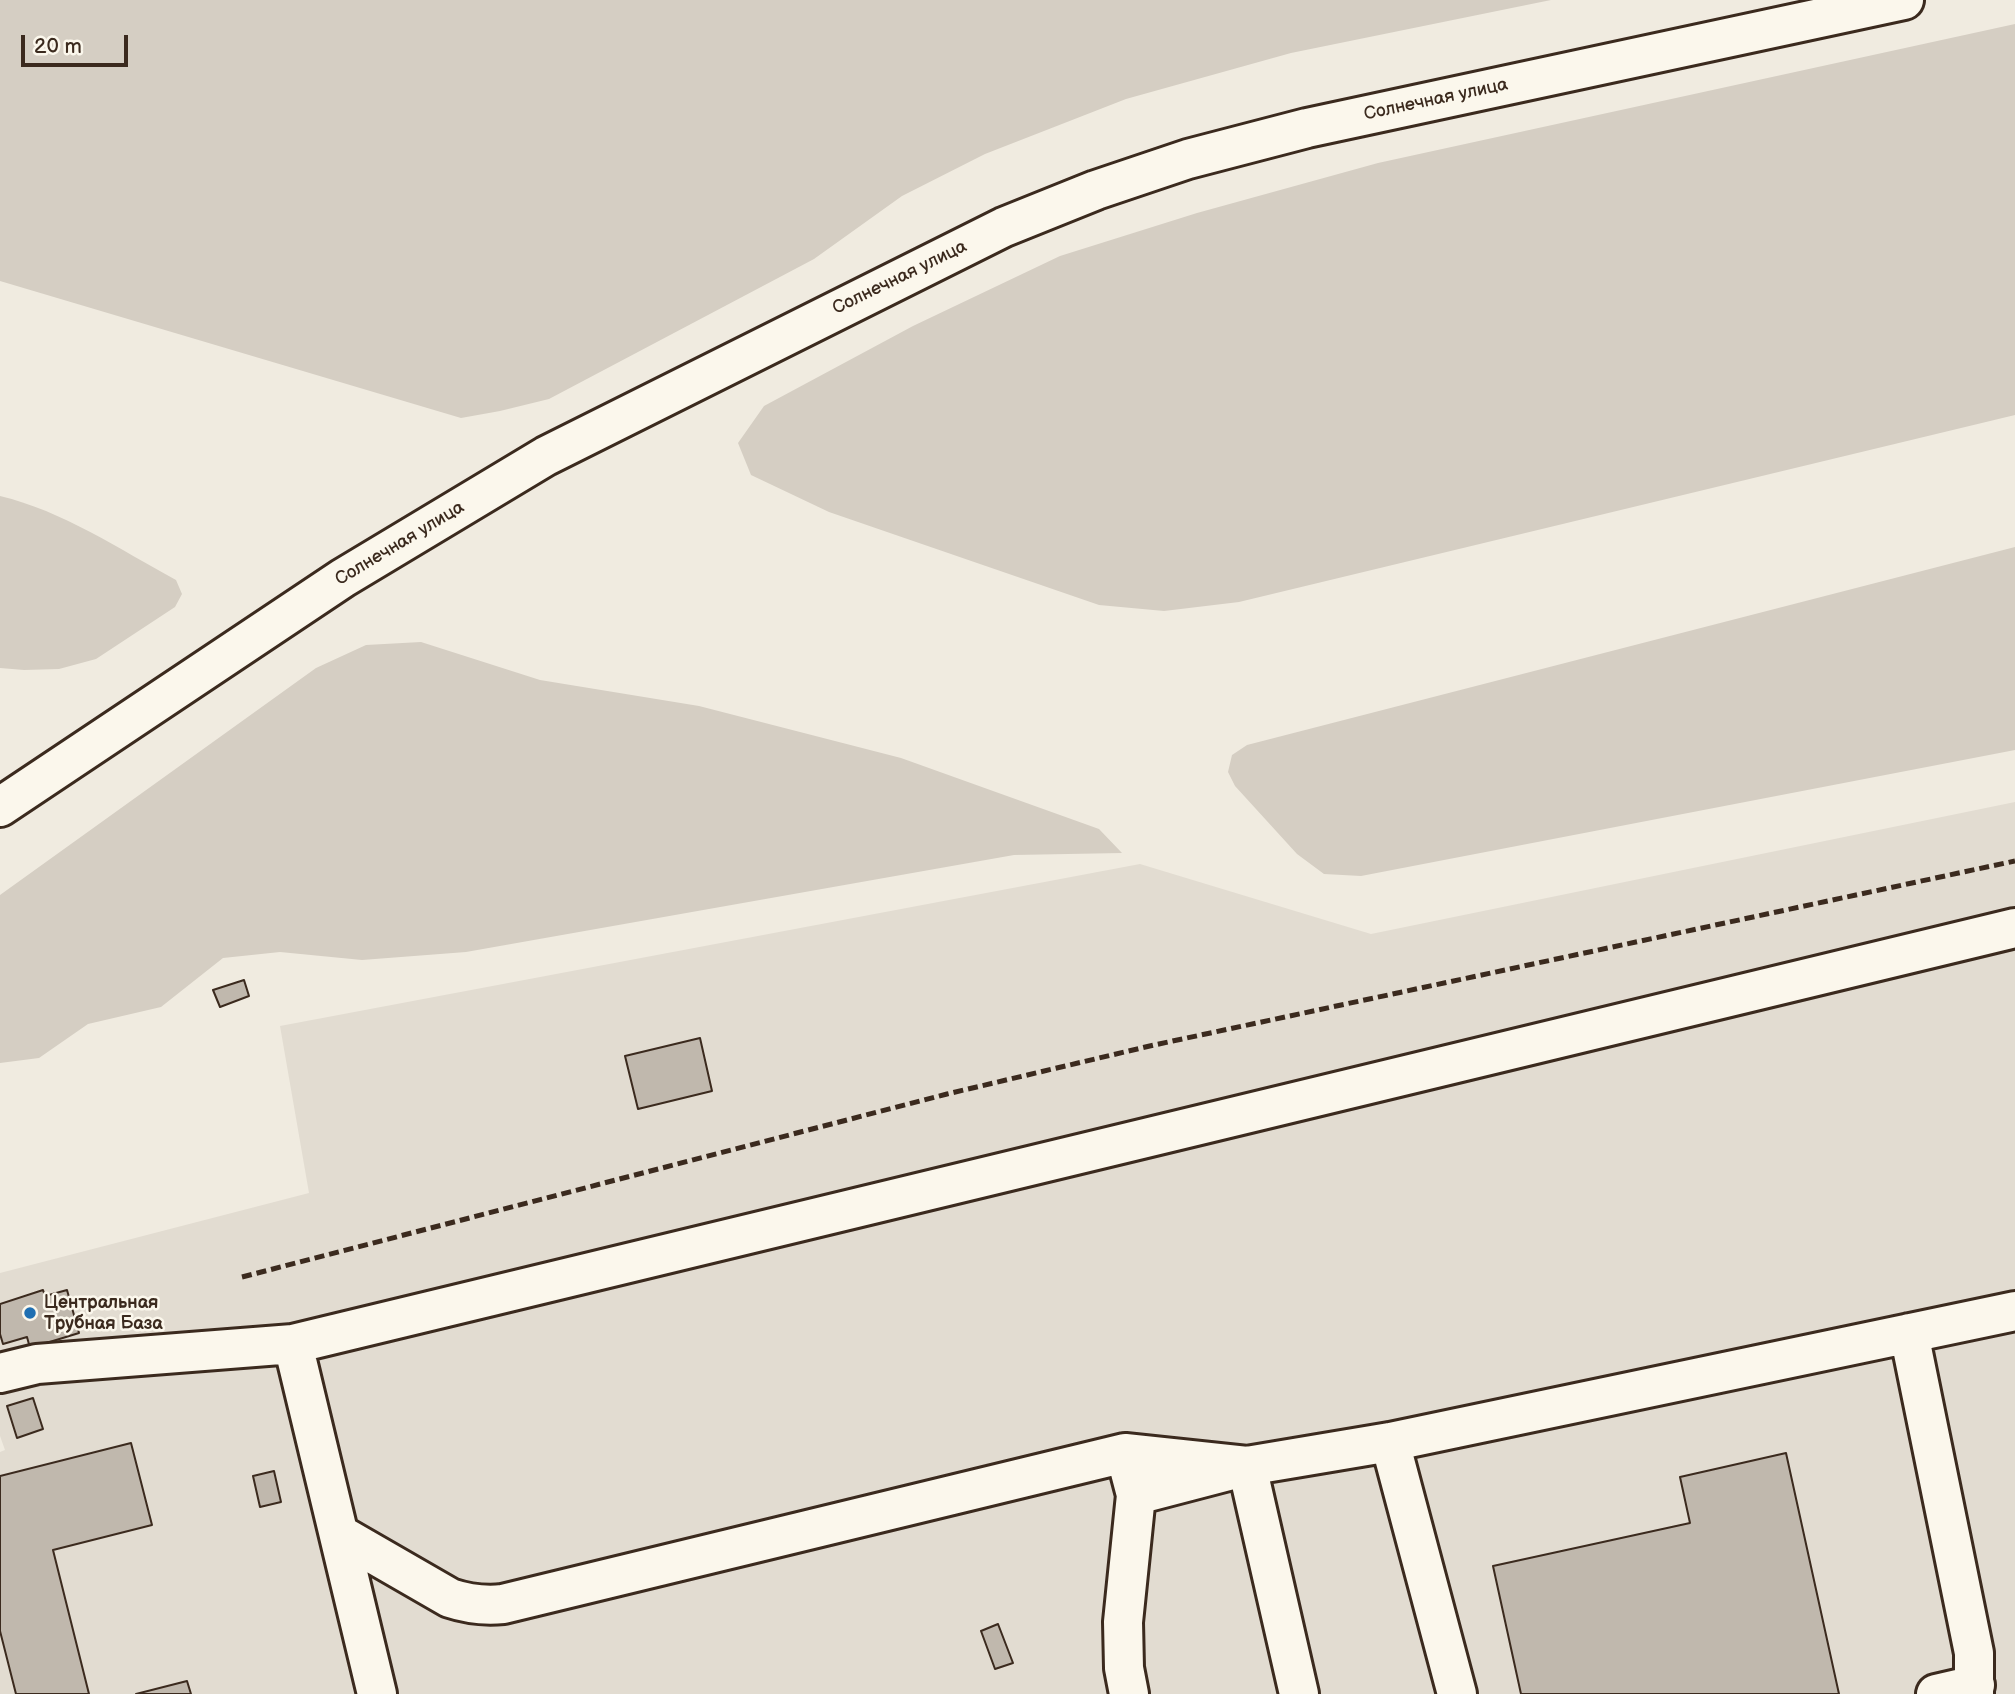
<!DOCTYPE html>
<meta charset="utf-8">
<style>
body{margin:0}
#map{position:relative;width:2015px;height:1694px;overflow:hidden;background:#f0ebe0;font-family:"Balsamiq Sans",sans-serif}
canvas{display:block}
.scale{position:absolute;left:21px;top:35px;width:107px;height:32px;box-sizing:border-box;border:4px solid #3b2a1e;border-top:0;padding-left:9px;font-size:21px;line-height:24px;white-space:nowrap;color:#3b2a1e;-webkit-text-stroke:5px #fbf7ec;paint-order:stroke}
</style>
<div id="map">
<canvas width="2015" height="1694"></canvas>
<div class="scale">20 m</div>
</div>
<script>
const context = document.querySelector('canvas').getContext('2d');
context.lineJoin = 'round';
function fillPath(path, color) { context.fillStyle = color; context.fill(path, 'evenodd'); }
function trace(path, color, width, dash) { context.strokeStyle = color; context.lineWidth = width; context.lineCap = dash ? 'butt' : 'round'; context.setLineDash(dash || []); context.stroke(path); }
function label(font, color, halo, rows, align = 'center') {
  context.font = font + ' "Balsamiq Sans",sans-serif'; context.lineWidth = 5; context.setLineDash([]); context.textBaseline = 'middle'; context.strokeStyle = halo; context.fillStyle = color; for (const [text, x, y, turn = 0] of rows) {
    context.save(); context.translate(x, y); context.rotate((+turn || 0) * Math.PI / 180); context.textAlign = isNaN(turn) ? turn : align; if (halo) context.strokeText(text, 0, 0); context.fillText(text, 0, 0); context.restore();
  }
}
const built = new Path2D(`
 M2015,802V1694H0V1452L5,1450L0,1436V1273L309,1193L280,1026L1140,864L1371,934Z`);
const green = new Path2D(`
 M0,0H1551L1291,53L1126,99L985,154L902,196L814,259L549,399L500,411L461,418L0,281Z
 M2015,24V415L1239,602L1164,611L1099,605L829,512L751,475L738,443L764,406L913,326L1060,256L1197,213L1378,163Z
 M0,496C63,511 119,549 176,580L182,594L175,607L96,659L59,669L24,670L0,668Z
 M2015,547V750L1361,876L1324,874L1297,854L1235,786L1228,772L1232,755L1247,745Z
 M421,642L540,680L699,706L901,758L1099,829L1122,853L1014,855L466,952L362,960L280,952L223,958L161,1007L88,1024L39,1058L0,1063V895L316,668L366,645Z`);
const building = new Path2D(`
 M244,980L249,996L220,1007L213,990Z
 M700,1038L712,1091L638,1109L625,1056Z
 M43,1290L45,1296L67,1290L79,1333L30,1348L27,1337L3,1344L0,1334V1304Z
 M33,1398L43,1429L17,1438L7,1406Z
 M131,1443L152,1525L53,1550L89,1694H16L0,1631V1476Z
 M1786,1453L1839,1694H1521L1493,1566L1690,1523L1680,1477Z
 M274,1471L281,1502L260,1507L253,1476Z
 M998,1624L1013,1663L995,1669L981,1631Z
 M187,1681L191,1694H136Z`);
const minor = new Path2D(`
 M0,807L343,578L546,456L1004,227L1096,190L1188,159L1307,128L1904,0
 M1909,1333L1974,1653V1694
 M293,1344L377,1694
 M0,1373L37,1364L293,1344L2015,928
 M1390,1442L1457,1694
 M1125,1453L1247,1466L1299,1694
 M1136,1495L1247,1466L1390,1442L2015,1311
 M339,1534L450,1598C468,1604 483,1606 503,1604L1125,1453L1136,1495L1123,1622L1124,1668L1129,1694
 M1936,1694L1975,1685`);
const rail = new Path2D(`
 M242,1277L947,1094L1154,1045L2015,861`);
const markers = [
 [30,1313,7,"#1f6fb2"]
];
const streetNames = [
 ["Солнечная улица",1436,100,-12],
 ["Солнечная улица",900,278,-26],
 ["Солнечная улица",400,544,-31]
];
const poiNames = [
 ["Центральная",44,1303],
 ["Трубная База",44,1324]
];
fillPath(built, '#e2dcd1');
fillPath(green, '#d5cec3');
fillPath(building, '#c0b8ad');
trace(building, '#3b2a1e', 2);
trace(minor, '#3b2a1e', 44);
trace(minor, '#fbf7ec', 38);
trace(rail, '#3b2a1e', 5, [10, 5]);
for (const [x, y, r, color] of markers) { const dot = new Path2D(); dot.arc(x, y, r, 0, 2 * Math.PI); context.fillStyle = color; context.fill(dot); trace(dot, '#fbf7ec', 2.5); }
label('18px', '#3b2a1e', '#fbf7ec', streetNames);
label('bold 18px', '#3b2a1e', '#fbf7ec', poiNames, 'left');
</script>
